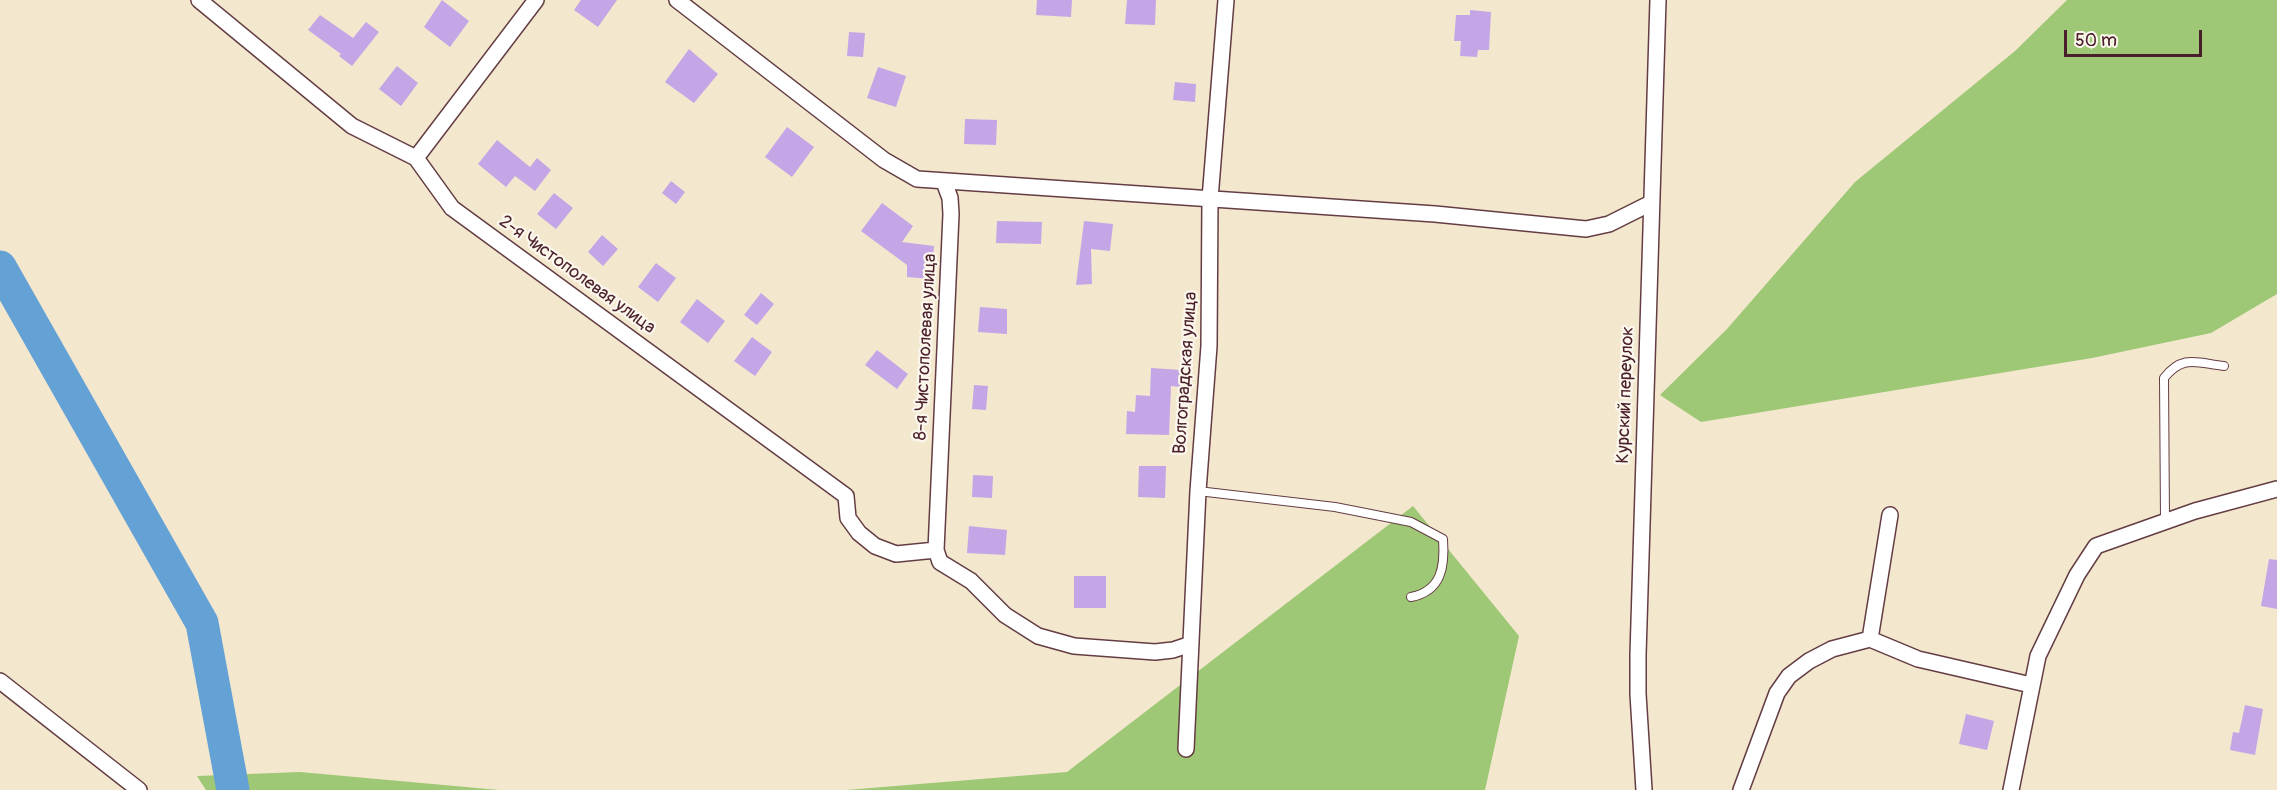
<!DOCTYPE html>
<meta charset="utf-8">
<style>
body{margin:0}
#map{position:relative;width:2277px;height:790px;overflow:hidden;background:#f3e7ce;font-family:Pangolin,sans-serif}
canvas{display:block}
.scale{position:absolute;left:2064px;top:30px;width:138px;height:27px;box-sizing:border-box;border:3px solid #4a1f2b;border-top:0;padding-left:8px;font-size:18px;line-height:21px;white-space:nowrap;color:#4a1f2b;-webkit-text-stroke:4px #fbf7ec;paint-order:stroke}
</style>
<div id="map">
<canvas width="2277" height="790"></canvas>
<div class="scale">50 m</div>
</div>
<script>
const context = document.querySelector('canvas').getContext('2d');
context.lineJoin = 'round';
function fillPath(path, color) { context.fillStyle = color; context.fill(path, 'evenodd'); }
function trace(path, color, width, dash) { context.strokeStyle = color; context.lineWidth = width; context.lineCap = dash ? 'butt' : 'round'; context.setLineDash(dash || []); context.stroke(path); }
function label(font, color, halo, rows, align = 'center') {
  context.font = font + ' Pangolin,sans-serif'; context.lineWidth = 4.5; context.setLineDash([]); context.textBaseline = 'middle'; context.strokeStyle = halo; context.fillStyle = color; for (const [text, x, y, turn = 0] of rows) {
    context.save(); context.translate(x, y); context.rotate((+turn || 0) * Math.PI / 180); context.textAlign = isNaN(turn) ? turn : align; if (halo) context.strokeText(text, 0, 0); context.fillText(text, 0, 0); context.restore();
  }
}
const green = new Path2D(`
 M2067,0H2277V294L2211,333L2092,358L1701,422L1660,395L1727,329L1855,182L2015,51Z
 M1413,506L1519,636L1485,790H846L1067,772Z
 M300,772L499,790H206L197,776Z`);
const river = new Path2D(`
 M0,267L202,623L233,790`);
const building = new Path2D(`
 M442,0L469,21L450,47L424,27Z
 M581,0H617L598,27L574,10Z
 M1037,0H1072L1071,17L1036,15Z
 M1127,0H1156L1155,25L1125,24Z
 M1470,10L1491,12L1489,50H1478L1477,57L1460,56L1461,41H1454L1456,15H1470Z
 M320,15L353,38L366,22L379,32L352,66L339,56L341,54L308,30Z
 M849,32L865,33L863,57L847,56Z
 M689,49L718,74L694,103L665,82Z
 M397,66L418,83L401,106L379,89Z
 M878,67L906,76L896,107L867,98Z
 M1175,82L1196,84L1195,102L1173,100Z
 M965,119L997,120L996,145L964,144Z
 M787,127L814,147L792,177L765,157Z
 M497,140L530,167L537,158L551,170L535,191L515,176L506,187L478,164Z
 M671,181L685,192L676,204L662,193Z
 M554,193L573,208L556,229L537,214Z
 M882,203L913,226L902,242L934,246L931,279L907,277V265L861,231Z
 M997,221L1042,222L1041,244L996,243Z
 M1084,221L1113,224L1110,251L1091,249L1092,284L1076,285Z
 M602,235L618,249L603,266L588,252Z
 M656,263L676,278L658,302L638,287Z
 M761,293L774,304L757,325L744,315Z
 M697,299L725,321L708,343L680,322Z
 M980,307L1007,309V334L978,332Z
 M752,337L772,352L755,376L734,361Z
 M877,350L908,374L897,389L865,365Z
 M1151,368L1181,370L1180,387L1171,386L1169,435L1126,434L1127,411L1135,412L1136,395L1150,396Z
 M974,385L988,386L986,410L972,409Z
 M1139,466H1166L1165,498L1138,497Z
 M973,475L993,476L992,498L972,497Z
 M969,526L1007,530L1005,555L967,553Z
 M2269,559L2277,560V609L2261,606Z
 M1074,576H1106V608H1074Z
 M2245,705L2263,709L2255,755L2230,750L2233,732L2239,733Z
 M1966,714L1994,721L1987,750L1959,744Z`);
const lane = new Path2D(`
 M1198,491L1335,507L1411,522L1443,539C1445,566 1442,591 1411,597
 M2165,521L2164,378C2183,354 2197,363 2224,366`);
const street = new Path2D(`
 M199,0L352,126L416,158L452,208L846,496L848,518L859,533L875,546L896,554L936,550
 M677,0L884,160L917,179L1435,214L1586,229L1609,224L1651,203
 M416,158L536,0
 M944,182L950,198L951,214L936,550L940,562L971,581L1005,615L1038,636L1074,646L1155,652L1173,650L1191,644
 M1870,639L1890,515
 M0,681L139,790
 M1186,749L1198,491L1209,346L1210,199L1226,0
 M1644,790L1638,694V655L1658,0
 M1741,790L1777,693L1789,676L1809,661L1832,649L1870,639L1918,659L2031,685
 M2011,790L2038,656L2077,575L2096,546L2195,511L2277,489`);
const streetNames = [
 ["2-я Чистополевая улица",577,275,36],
 ["8-я Чистополевая улица",926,347,-87],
 ["Волгоградская улица",1186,373,-86],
 ["Курский переулок",1626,395,-88]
];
fillPath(green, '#9ec875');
trace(river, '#64a1d5', 33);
fillPath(building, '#c4a6e7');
trace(lane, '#633d43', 10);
trace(street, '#633d43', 18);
trace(lane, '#fff', 8);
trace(street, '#fff', 15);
label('18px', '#4a1f2b', '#fbf7ec', streetNames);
</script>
